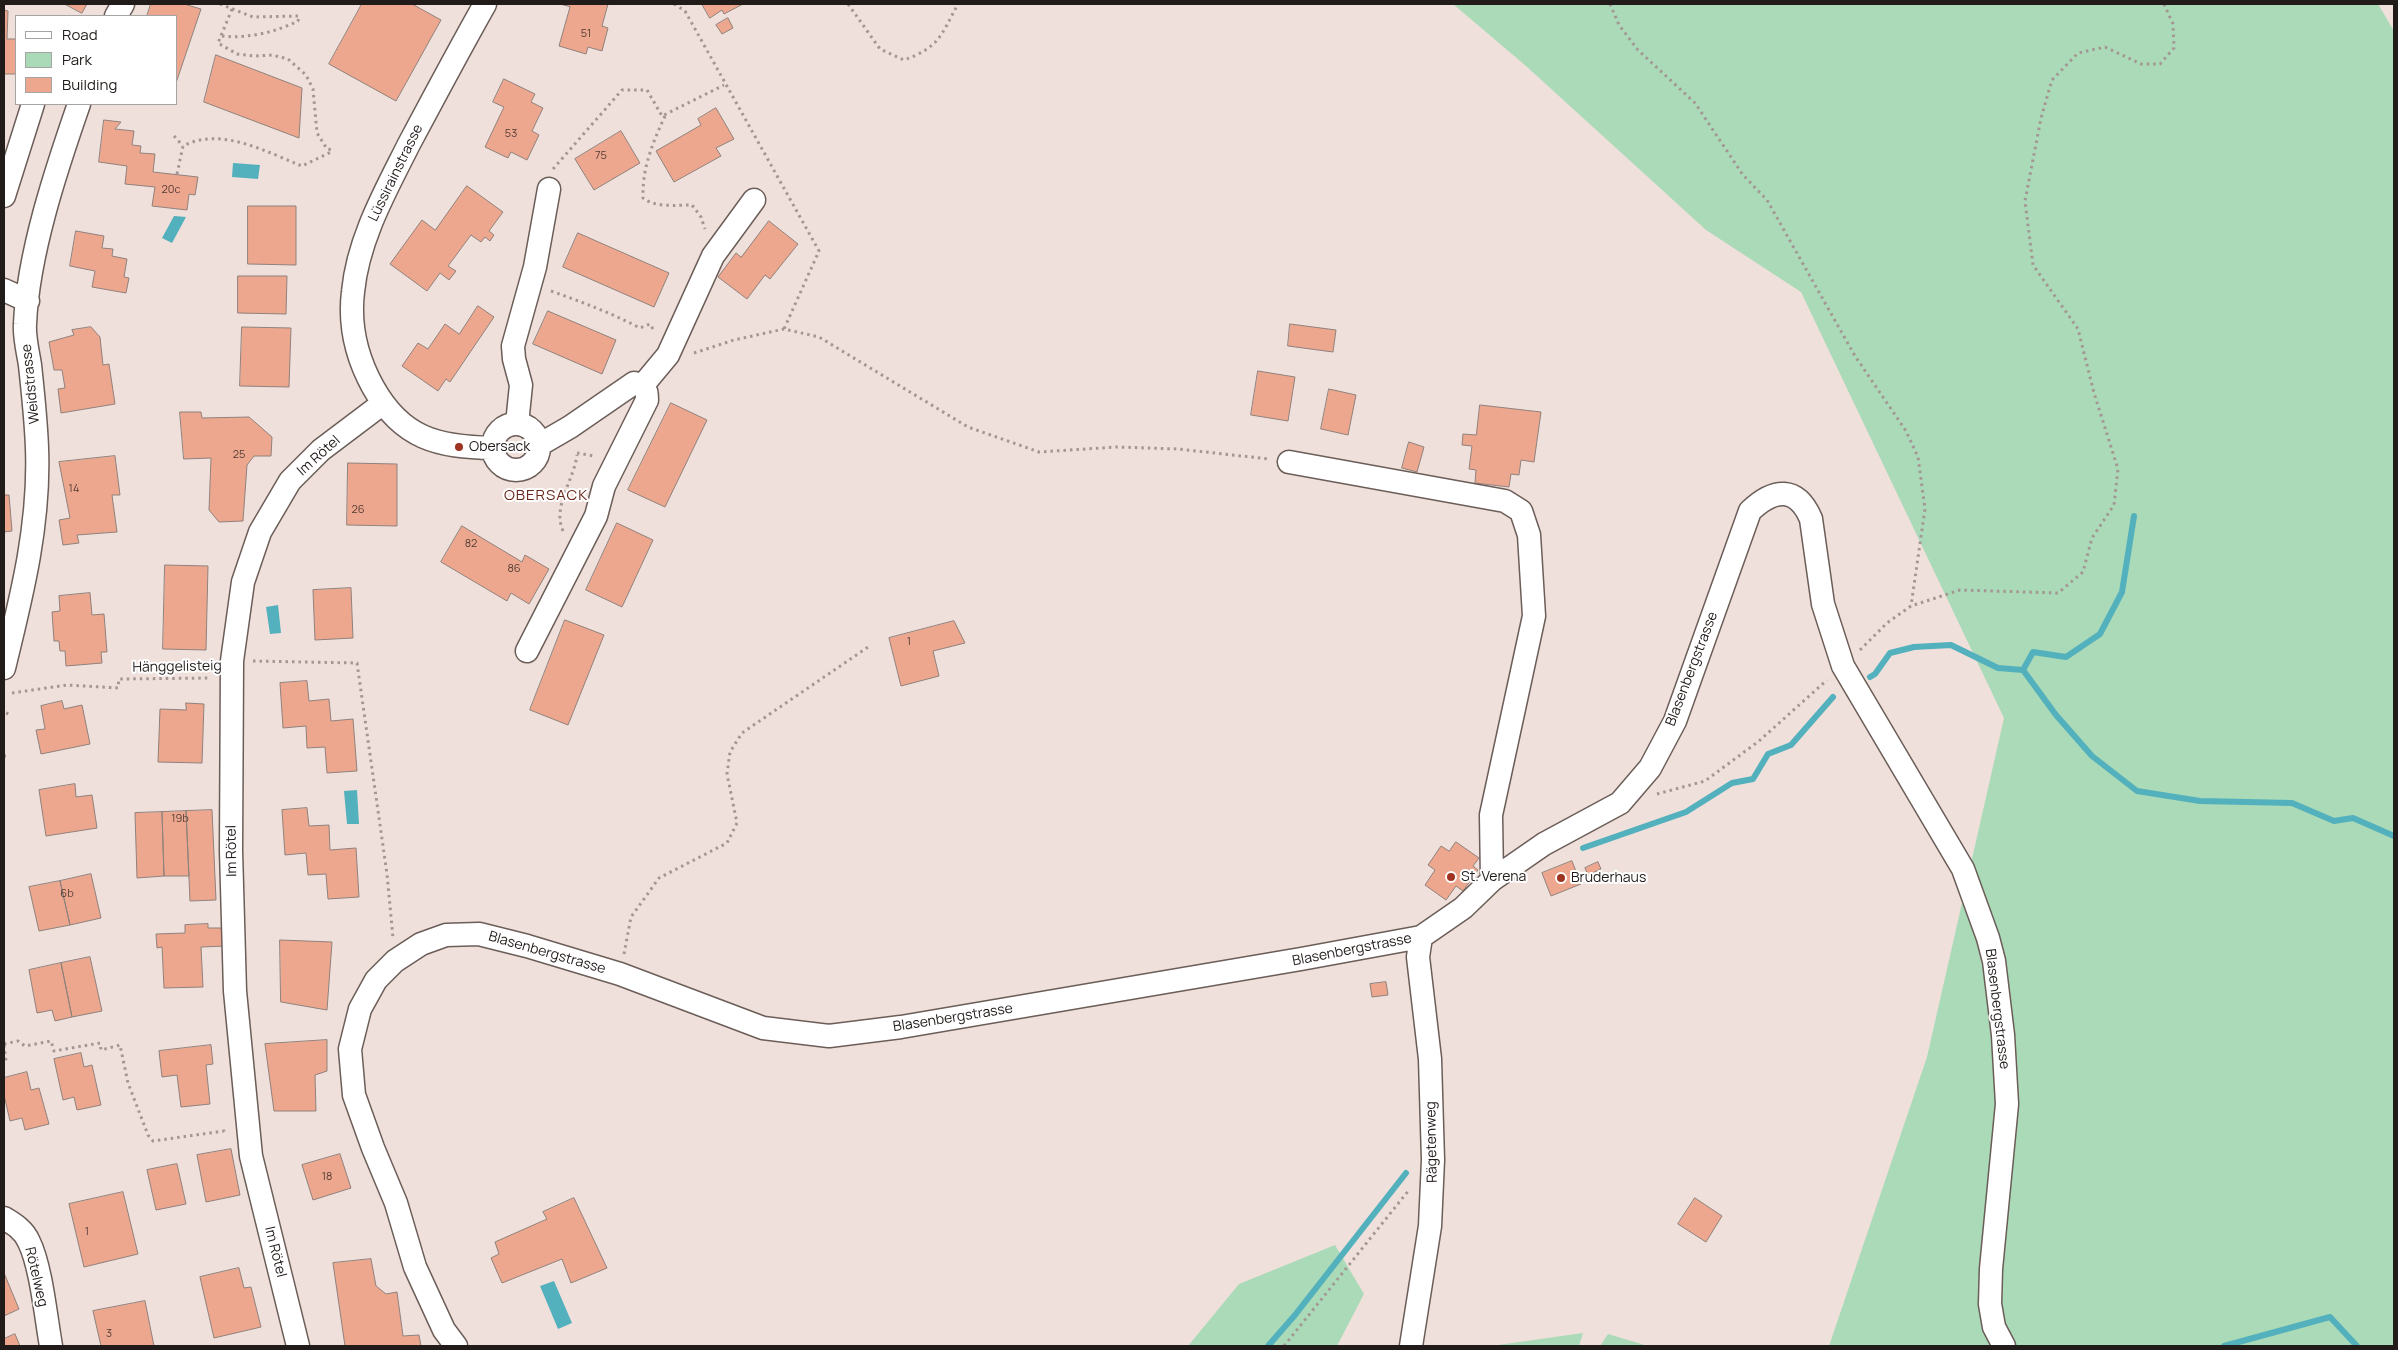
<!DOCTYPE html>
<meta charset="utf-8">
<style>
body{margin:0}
#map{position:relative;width:2398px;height:1350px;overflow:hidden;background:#f0e0db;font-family:Manrope,sans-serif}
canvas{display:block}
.frame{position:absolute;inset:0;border:5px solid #211b19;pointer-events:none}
.legend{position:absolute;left:15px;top:15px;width:162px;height:90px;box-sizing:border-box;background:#fff;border:1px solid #a6a4a3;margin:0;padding:6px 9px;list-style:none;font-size:15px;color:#211b19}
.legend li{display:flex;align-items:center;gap:10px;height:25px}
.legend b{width:25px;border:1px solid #a6a4a3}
</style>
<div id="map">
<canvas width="2398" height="1350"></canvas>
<div class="frame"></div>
<ul class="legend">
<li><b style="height:6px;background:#fff"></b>Road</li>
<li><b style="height:14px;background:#aadab7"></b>Park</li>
<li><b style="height:14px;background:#eda78e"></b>Building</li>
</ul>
</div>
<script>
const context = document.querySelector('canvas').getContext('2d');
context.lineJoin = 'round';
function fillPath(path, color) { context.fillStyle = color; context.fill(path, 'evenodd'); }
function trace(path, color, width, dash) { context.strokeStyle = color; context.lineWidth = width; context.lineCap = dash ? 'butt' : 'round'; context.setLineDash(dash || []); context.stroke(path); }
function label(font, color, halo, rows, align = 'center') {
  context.font = font + ' Manrope,sans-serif'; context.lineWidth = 4; context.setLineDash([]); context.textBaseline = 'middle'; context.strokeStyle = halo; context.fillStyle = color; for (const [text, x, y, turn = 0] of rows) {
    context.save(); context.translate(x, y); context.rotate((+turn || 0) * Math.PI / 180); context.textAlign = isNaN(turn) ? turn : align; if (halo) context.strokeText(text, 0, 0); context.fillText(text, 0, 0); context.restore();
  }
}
const green = new Path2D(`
 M1453,4H2378L2394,31V1346H1829L1927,1057L2004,718L1801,292L1706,230L1526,66Z
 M1335,1245L1364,1294L1337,1346H1188L1239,1284Z
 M1583,1333L1579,1346H1491Z
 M1608,1334L1648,1346H1600Z`);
const water = new Path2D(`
 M233,163L260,165L258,179L232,177Z
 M174,216L186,217L172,243L162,238Z
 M278,605L281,633L270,634L266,607Z
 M357,790L359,824H347L344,791Z
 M554,1281L572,1323L558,1329L540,1286Z`);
const stream = new Path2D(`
 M2023,670L2033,652L2066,657L2100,634L2122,592L2134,516
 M1870,677L1875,674L1890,653L1914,647L1951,645L1998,668L2023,670L2056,715L2092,756L2137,791L2200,801L2292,803L2334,821L2353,818L2394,836
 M1583,848L1686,812L1732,783L1753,779L1768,754L1791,745L1833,697
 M1268,1346L1295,1315L1406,1173
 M2224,1346L2330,1317L2357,1346`);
const building = new Path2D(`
 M65,4H87L82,13Z
 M151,4H184L201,9L176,83V16H147Z
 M362,4H412L441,20L396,101L329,64Z
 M560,4H608L602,26L608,28L602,51L588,47L586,54L559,46L570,7Z
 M702,4H743L724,14L722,10L710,18Z
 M4,10L8,11L7,39H16V74H4Z
 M728,18L733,28L722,34L716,25Z
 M216,55L302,88L299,138L204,102Z
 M504,79L535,94L531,102L543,108L532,131L539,135L527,160L511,152L508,158L485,147L504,107L493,102Z
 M716,108L734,139L716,148L721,156L674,182L656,151L701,125L698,119Z
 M104,120L121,122L115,129L134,131L132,145L141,146L140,153L155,154L153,172L198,177L195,195L189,194L187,210L152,206L155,187L125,184L127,166L99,162Z
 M621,131L640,163L594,190L575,159Z
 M467,186L503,212L489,231L494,235L490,241L485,237L481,242L471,235L448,266L456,271L449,280L440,273L427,291L390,264L422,220L435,230Z
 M248,206H296V265L248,264Z
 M769,221L798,244L770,279L765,275L747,299L718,277L736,253L741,257Z
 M76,231L104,236L102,248L113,249L112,256L127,259L124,277L129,278L126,293L92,287L95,271L70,266Z
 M578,233L669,273L654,307L563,267Z
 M238,276H287L286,314L238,313Z
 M478,306L494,317L450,382L446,379L438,391L402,366L418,343L428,349L445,324L459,334Z
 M548,311L616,340L602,374L533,344Z
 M1290,324L1336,330L1333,352L1288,346Z
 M91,327L100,337L103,365L109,364L115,404L61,413L58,389L65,388L62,370H54L49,342L74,335L72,330Z
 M242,327L291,328L289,387L240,386Z
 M1258,371L1295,377L1288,421L1251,415Z
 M1329,389L1356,395L1348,435L1321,429Z
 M671,403L707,420L665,507L628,490Z
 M1480,405L1541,412L1534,462L1521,460L1519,475L1511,474L1509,487L1475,483L1476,470L1469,469L1472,446L1462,445L1463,434L1476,435Z
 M180,412H201L202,418L249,417L272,437L271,456H254L247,465L243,521L219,522L209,510L211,458L184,459Z
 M1409,442L1424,447L1417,472L1402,468Z
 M115,456L120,495H112L117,532L77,535L79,543L63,545L59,520L70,518L59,462Z
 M348,463L397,464V526L347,525Z
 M4,495H9L12,531L4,532Z
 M617,523L653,540L622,607L586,590Z
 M462,526L522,562L525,555L549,569L529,604L511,593L507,601L441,562Z
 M165,565L208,566L206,650L163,649Z
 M351,588L353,638L315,640L313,590Z
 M90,593L92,615L104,614L107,652H101L102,663L66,666L65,651H60L59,641H54L52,612L60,611L59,596Z
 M565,620L604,635L568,725L530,710Z
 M954,621L965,643L933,651L939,676L901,686L889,638Z
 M307,681L309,701L329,699L331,721L353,719L357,771L327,773L325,747L307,748L306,726L283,728L280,683Z
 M62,701L64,709L82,705L90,744L41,754L36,730L45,729L41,706Z
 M186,703L204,704L202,763L158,762L160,709L186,710Z
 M75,784L76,797L92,795L97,828L46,836L39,790Z
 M307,808L309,826L329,825L330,850L356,848L359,897L328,899L326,874L308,875L306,853L285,855L282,810Z
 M212,810L216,900L190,901L186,811Z
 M186,811L189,876H164L162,812Z
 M162,812L164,876L137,878L135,813Z
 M1456,842L1479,858L1473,866L1478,870L1463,891L1456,886L1446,900L1425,885L1435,870L1428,865L1441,846L1449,851Z
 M1572,861L1581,884L1551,896L1542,873Z
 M1598,862L1601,869L1588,875L1585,868Z
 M91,874L101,918L70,925L60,881Z
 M60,881L70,925L39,931L29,887Z
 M208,924V928H226V946L201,947L203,987L164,988L162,947L157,948L156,934L185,933V925Z
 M280,940L332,942L327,1010L281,1002Z
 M90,957L102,1011L72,1017L61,963Z
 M61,963L72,1017L55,1021L52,1010L37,1013L29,970Z
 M1386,982L1388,995L1372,997L1370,984Z
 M327,1040V1071L315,1075L316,1111H274L265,1044Z
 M211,1045L213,1064L206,1065L210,1104L181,1107L177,1075L162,1077L159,1051Z
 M81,1053L84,1067L92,1065L101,1105L77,1110L74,1097L63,1100L54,1059Z
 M27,1072L31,1090L39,1088L49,1124L25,1130L22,1118L10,1121L4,1095V1078Z
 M231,1149L240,1195L206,1202L197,1155Z
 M340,1154L351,1188L313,1200L302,1165Z
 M177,1164L186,1204L156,1210L147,1170Z
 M123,1192L138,1254L84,1267L69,1204Z
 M574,1198L607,1268L571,1283L562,1259L502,1283L491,1258L499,1254L495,1242L547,1219L543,1212Z
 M1695,1198L1722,1216L1706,1242L1678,1224Z
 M371,1259L376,1286L386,1294L397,1292L403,1336L419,1335L421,1346H345L333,1263Z
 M239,1268L244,1288L251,1287L261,1327L214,1338L200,1277Z
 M4,1273L19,1309L4,1316Z
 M145,1301L154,1346H101L93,1311Z
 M15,1334L20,1346H4V1339Z`);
const path = new Path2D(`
 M220,4L253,17L299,16L298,21C276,32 247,39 221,36
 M674,4L685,11L819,251L784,329
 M848,4L880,49L904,60C940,47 941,35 958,4
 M1610,4L1619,25L1638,50L1695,103L1743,175L1767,200L1855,356L1906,431L1918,457L1925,509L1911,606
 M232,9L218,43L237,54L254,56L272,55L288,59L306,75L313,89L317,133L327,149L334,150
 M665,116C653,142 642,168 643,198C655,208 677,205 692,205L701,217L705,229
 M174,136L183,146
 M553,169L622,90H647L662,116L724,85
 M177,174L183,146C221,126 266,152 302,166L333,151
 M551,291C582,302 611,313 640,328L650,324L654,331
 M694,353L734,340L784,329L819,337L968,427L1039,452L1117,447L1178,449L1269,459
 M577,453L594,456
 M563,531C552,506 574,480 577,455
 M1860,650L1887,623L1911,606L1960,590L2058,593L2083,572L2092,538L2114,505L2118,469L2094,393L2078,329L2033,265L2025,201L2041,118L2052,80L2078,53L2105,47L2141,64H2160L2174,48L2173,24L2164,4
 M253,661L357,663L387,874L393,938
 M12,693L67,685L118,688L119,679L210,678
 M6,713L9,714
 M4,756H6
 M1657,794L1705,781L1759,741L1827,680
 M624,954L631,917L659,878L727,843L737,823L727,774L730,752L742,733L871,645
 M4,1044L18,1041L25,1046L51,1041L54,1051L100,1043L101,1050L120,1045L128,1083L148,1135L153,1141L224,1131L226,1135
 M4,1045L6,1061H4
 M1284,1346L1409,1190`);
const minor = new Path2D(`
 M485,4C459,50 434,97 409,144C386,190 358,239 353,292C349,325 357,358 373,387C402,439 438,447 493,448
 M116,16L123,4
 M4,196L33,104
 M4,290L28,301
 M643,385L668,355L713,256L754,200
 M517,424L521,385L514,359L513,346L535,267L549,189
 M493 447a23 23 0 1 1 46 0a23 23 0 1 1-46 0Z
 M1289,462L1505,501L1521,511L1529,535L1534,616L1491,815L1492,880
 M527,651L596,516L604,486L647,400C647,389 646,386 634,383L570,427L539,445
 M4,668C22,595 40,524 37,448C36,420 33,393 30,365C28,352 24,337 25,324C28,254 56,170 79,104
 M4,1218C14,1224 24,1230 29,1242C41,1266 46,1318 51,1346
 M298,1346L251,1156L235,991L231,851L232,661L243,582L260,532L290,481L321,450L382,404
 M456,1346L444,1330L415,1267L396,1203L373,1148L354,1095L350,1049L360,1009L376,980L395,961L421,944L446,935L479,934L527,946L620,974L763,1028L829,1036L901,1027L1301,959L1421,937L1463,908L1492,880L1544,844L1620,803L1650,768L1675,721L1750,511C1774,488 1797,486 1811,519L1823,604L1843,666L1963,869L1988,938L1994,961L2003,1035L2007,1104L1991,1269L1990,1304L1994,1327L2004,1346
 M1411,1346L1430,1226L1433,1160L1430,1059L1418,957L1421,937`);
const markers = [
 [459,447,5,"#9d3320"],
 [1451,877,5,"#9d3320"],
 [1561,878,5,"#9d3320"]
];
const numberNames = [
 ["51",586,34],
 ["53",511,134],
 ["75",601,156],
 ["20c",171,190],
 ["25",239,455],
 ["14",74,489],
 ["26",358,510],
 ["82",471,544],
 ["86",514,569],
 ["1",909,642],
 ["19b",180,819],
 ["6b",67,894],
 ["18",327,1177],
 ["1",87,1232],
 ["3",109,1334]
];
const streetNames = [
 ["Lüssirainstrasse",396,173,-64],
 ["Weidstrasse",31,384,-96],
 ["Im Rötel",319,456,-42],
 ["Hänggelisteig",177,667,-1],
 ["Blasenbergstrasse",1692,669,-69],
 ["Im Rötel",232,851,-91],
 ["Blasenbergstrasse",1352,950,-11],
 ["Blasenbergstrasse",547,953,16],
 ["Blasenbergstrasse",1997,1009,83],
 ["Blasenbergstrasse",953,1018,-9],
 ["Rägetenweg",1432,1142,-91],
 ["Im Rötel",275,1252,76],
 ["Rötelweg",36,1277,77]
];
const poiNames = [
 ["Obersack",469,447],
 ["St. Verena",1461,877],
 ["Bruderhaus",1571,878]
];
const neighbourhoodNames = [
 ["OBERSACK",546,496]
];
fillPath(green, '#aadab7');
fillPath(water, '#53b0bd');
trace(stream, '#53b0bd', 6);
fillPath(building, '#eda78e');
trace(building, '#8f817c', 1);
trace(minor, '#6b5d58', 25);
trace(path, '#a39693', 3, [2.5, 4]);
trace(minor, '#fff', 22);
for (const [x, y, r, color] of markers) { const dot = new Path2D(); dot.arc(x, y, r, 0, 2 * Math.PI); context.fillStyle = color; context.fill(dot); trace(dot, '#fff', 2); }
label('11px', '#543e36', null, numberNames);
label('14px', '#211b19', '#fff', streetNames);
label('14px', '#211b19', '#fff', poiNames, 'left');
context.letterSpacing = '1px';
label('15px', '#692619', '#fff', neighbourhoodNames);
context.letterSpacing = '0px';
</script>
